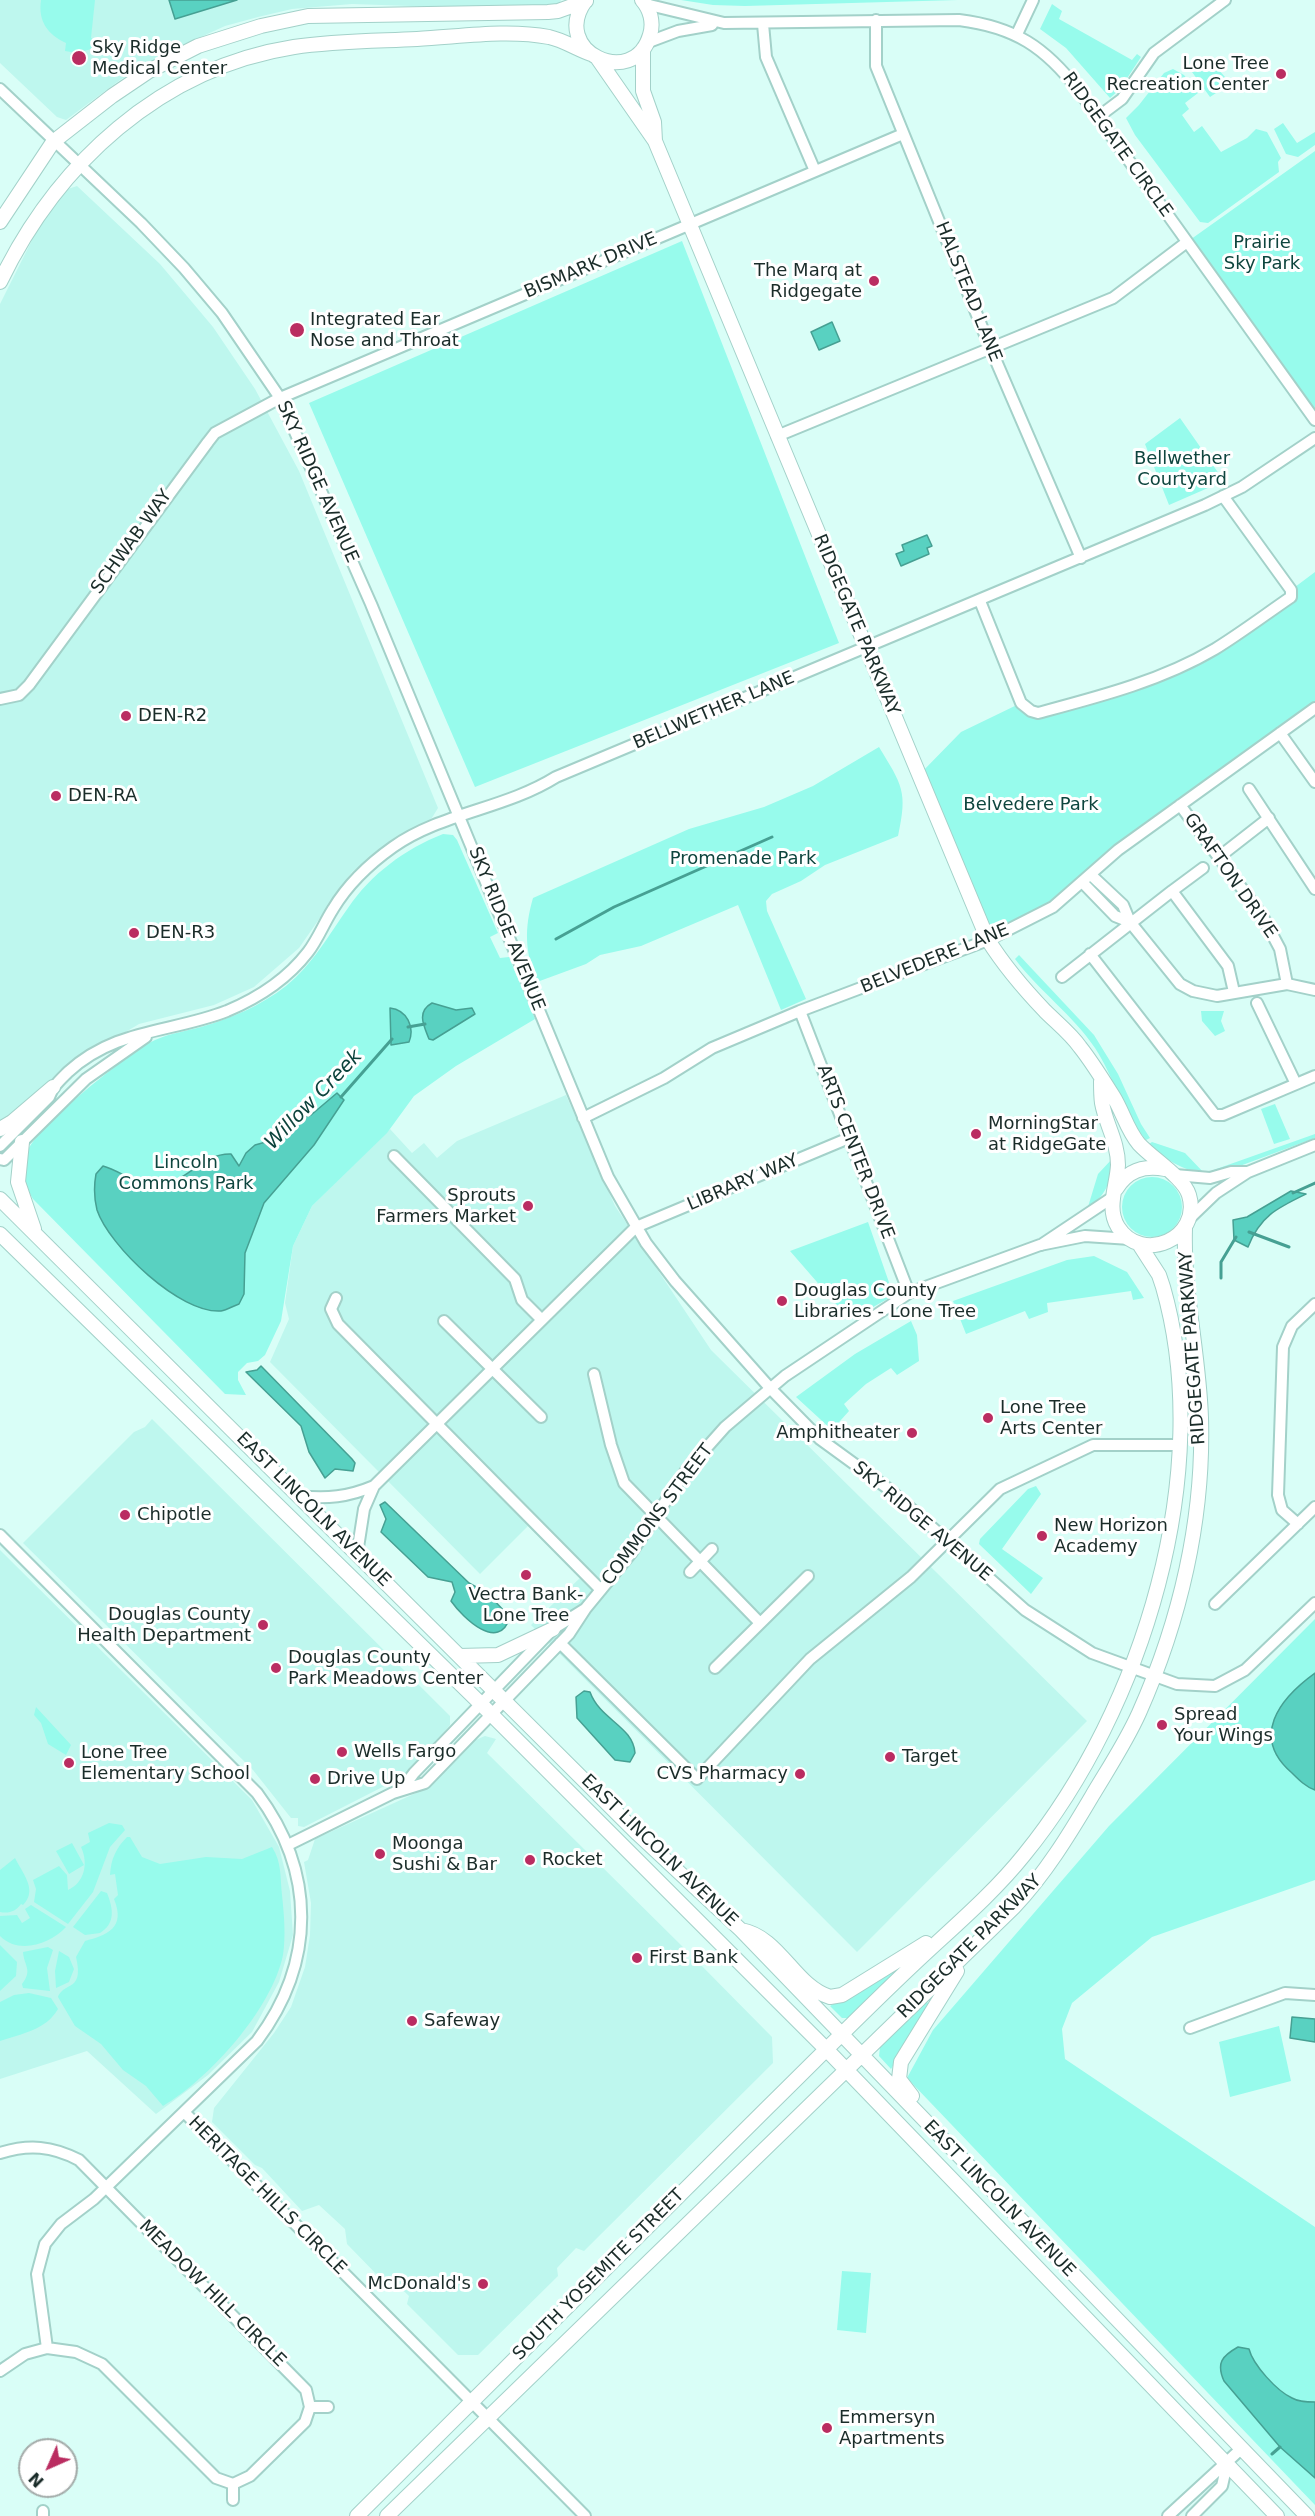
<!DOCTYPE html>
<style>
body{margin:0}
#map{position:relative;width:1315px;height:2516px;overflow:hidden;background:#d9fef7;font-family:"DejaVu Sans",sans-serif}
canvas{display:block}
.north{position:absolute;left:18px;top:2438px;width:60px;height:60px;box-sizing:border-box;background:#fff;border:2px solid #a3aba9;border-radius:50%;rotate:225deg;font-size:16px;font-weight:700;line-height:24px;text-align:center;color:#1a2c29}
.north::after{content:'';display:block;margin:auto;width:21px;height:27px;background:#ba2d61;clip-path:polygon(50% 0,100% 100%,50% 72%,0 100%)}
</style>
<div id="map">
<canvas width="1315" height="2516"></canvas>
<div class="north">N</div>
</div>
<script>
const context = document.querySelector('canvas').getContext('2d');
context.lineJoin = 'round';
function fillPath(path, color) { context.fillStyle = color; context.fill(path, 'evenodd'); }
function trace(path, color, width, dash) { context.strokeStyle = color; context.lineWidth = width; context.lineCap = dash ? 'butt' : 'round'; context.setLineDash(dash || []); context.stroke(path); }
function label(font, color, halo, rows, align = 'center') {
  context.font = font + ' "DejaVu Sans",sans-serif'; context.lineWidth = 6; context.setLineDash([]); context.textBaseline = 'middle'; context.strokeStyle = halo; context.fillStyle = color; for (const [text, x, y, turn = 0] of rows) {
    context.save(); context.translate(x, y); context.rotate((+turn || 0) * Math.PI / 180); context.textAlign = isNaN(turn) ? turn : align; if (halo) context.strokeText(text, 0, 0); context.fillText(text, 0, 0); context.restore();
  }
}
const built = new Path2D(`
 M0,0H561L559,4L550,6L470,8L352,4L292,9L258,17L225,26L168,52L120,80L66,120L57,117L0,63Z
 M77,186L160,264L213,327L255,389L299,471L438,808L430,821L392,841L352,872L299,948L254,987L214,1005L139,1024L58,1073L13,1117L0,1124V304L36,232L61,195L68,189Z
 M566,1095L615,1206L711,1350L1087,1721L857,1952L531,1625L580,1578L528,1526L480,1574L270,1362L289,1319L285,1303L293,1246L312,1206L390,1129L412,1153L424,1143L437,1158L457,1141Z
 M152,1419L450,1716V1725L410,1773L304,1827L298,1826V1818H291L253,1770L23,1543L134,1432L145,1427Z
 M0,1550L252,1800L279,1847L290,1891L293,1935L279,1982L252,2032L208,2075L156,2114L87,2051L0,2079Z
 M485,1736L496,1739L487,1753L687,1951L683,1954L685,1960L689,1961L693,1957L772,2037L773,2063L584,2251L576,2248L557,2268L558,2276L478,2355H458L407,2304L409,2296L391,2279L383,2281L347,2244L345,2229L319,2205L302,2211L262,2168L255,2165L212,2122L214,2108L274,2033L291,2007L305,1967L310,1935L311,1903L304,1862L308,1860L315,1839L427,1788L473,1741Z`);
const green = new Path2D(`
 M41,0H95L91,38L102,42V46L77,53L65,51L66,43C47,34 38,21 41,0Z
 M681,0H958L745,6L713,5Z
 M1052,4L1062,11L1059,19L1132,60L1137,54L1141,57L1120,89L1110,98L1066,48L1040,29Z
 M1209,64L1218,69L1225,77V87L1210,97L1192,72Z
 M1173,69L1184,75L1198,93L1185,103L1189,109L1182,115L1194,132L1202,126L1221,152L1247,138L1256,129L1267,132L1281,158L1278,162L1279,172L1208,223L1200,222L1135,135L1126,118L1139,105L1164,73Z
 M1283,123L1297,143L1315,132V145L1298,157L1286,154L1274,129Z
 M1315,151V420L1187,242Z
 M682,241L839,643L475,787L309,403Z
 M1180,418L1224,481L1169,505L1145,444Z
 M1315,572V708L1083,883L988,940L919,775L961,732L1021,703L1031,711L1101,696L1214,650L1291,597V590Z
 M879,747C902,785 908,791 898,836L825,865L801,881L772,894L766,901L767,911L806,999L781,1010L738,905L641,946L600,955L586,964L537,982C525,952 524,929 533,898L689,829L764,807L813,786Z
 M443,834L453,835L457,840L498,933L490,937L500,958L509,957L535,1019L456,1066L414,1096L387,1133L312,1206L293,1246L281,1321L265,1355L258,1361L247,1363L238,1372V1380L246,1395L225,1394L33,1199C24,1185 22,1169 28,1151C34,1129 126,1055 149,1043C165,1034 183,1032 201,1027C232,1018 260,1006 286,986C313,964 328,936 348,908C371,874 405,849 443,834Z
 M1019,955L1094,1035L1118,1074L1141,1124L1150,1138L1146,1140C1123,1114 1114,1077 1095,1048C1073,1015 1039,991 1015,959Z
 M1201,1011H1224L1221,1021L1225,1031L1215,1036L1202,1021Z
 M1275,1104L1290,1139L1274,1144L1261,1109Z
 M1315,1134V1138L1229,1170L1209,1174L1208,1172Z
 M1152,1142L1185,1153L1205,1174C1183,1170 1165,1160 1149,1144Z
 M1112,1159C1113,1181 1104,1197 1087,1210L1098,1174Z
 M1122 1207a30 30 0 1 1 60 0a30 30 0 1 1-60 0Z
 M868,1222L892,1291L891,1297L850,1320L790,1251Z
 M1094,1256L1127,1272L1144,1298L1133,1300L1131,1291L1047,1303L1048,1312L1029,1319L1025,1311L966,1334L953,1301L1067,1260Z
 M911,1321L917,1335L919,1361L897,1375L891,1368L866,1384L844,1404L849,1411L832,1430L796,1397L855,1354Z
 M1036,1486L1041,1494L1002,1549L1043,1578L1031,1594L979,1544L980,1539L1028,1489Z
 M1315,1619V1880L1152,1937L1072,2003L1062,2029L1065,2059L1315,2227V2505L907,2078L933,2030L1109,1826Z
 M36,1707L71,1745L66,1755L48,1744L41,1723L34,1715Z
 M109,1823L122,1825L125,1830L110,1847L93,1892L68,1924L34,1902L36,1889L33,1880L59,1866L67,1875L68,1890C84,1883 89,1864 81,1847L90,1842L88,1833Z
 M127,1837H130L142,1857L160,1864L206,1857L242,1859L272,1847C282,1862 280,1878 282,1895C284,1914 286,1936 283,1955C272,2009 209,2079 163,2106L146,2086L123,2070L101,2044L75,2026L58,1997C65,1981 84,1992 76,1957L85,1941C107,1935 126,1928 114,1899L118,1895L115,1874L110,1875C111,1859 116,1848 127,1837Z
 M72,1843L84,1865L69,1874L56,1851Z
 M15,1858C23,1874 38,1890 23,1905L21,1904C16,1911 9,1914 0,1912V1870Z
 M101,1891L107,1893C113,1908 116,1923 100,1933L85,1935L73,1927Z
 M31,1905L66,1927C50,1944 19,1955 0,1936V1916L17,1915L22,1923L30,1918L25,1909Z
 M0,1945L17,1962L16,1976L0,1991Z
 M48,1947L53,1950L47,1968L50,1991L23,1988L22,1984C33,1970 24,1966 23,1952Z
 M59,1951L69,1957L74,1969L69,1982L56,1988L55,1971Z
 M894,1969L897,1973L850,2018H842L830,2006Z
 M29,1993L51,1998L58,2009C46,2030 21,2034 0,2041V2002L14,1995Z
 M927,2002L930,2005L891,2069L879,2056L880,2047Z
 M1279,2026L1291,2081L1230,2097L1219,2042Z
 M842,2271L871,2273L866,2333L837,2330Z`);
const water = new Path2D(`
 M169,0H237L175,19Z
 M832,322L840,341L819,350L811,332Z
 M927,535L932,546L927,548L929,554L901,566L896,554L904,551L902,545Z
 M432,1003L456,1010L472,1008L475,1014L433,1040L429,1039C424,1026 416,1012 432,1003Z
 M390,1008C407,1010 415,1027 409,1042L391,1045Z
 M337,1093L344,1100L314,1145L264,1203L245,1253L244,1294L239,1304C233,1306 227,1310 221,1311C180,1314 109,1246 97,1210C94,1198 94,1185 96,1174L103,1166C121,1171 141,1188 160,1185C188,1182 202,1153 231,1154L239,1166L246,1153L255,1145L273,1140L293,1121L311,1115Z
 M1291,1191L1306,1194C1277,1208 1260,1216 1248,1247L1234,1240L1233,1220L1247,1217Z
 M261,1366L352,1459L355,1463L353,1471L335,1469L325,1478L309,1452L301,1426L246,1372L257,1370Z
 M385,1502L469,1583L487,1593L510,1617C499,1653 463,1618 451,1601L455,1592L452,1582L428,1577L381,1532L386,1519L380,1505Z
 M1315,1673V1790C1306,1787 1299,1780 1292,1773C1250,1737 1279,1699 1315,1673Z
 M584,1691L590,1692C600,1720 633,1726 635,1753L630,1762L615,1760L577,1718L576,1697Z
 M1292,2017L1315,2019V2042L1290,2038Z
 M1238,2347L1249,2349C1253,2365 1277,2391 1292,2398C1299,2402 1307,2402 1315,2402V2478L1280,2447L1224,2381C1216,2363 1222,2356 1238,2347Z`);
const stream = new Path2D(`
 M556,939L614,907L772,837
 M408,1027L425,1024
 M341,1097L392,1039
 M1293,1193L1315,1183
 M1249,1232L1289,1247
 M1221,1278V1262L1236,1237
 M1272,2454L1280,2447`);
const minor = new Path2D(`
 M645,4L724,23L959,20C1015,27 1045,47 1079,91L1315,420
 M876,20V66L990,347L1081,558
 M763,24L766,57L815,171
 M1017,34L1033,0
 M646,43L678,31L712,25
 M0,89L141,223L184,268L222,313L280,398L371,604L608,1177L646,1243L675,1281L770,1388L820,1439L890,1490L1025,1610L1092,1653L1177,1684L1215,1686L1245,1670L1315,1603
 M1098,117L1122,99L1154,53L1225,0
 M777,436L1113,298L1187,242
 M980,601L1021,703L1031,711L1038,713C1098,697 1161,681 1215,649C1241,633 1266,614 1291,597V590L1223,496
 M0,699L19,695L29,685L208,442L215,433L280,398L903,134
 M1280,733L1315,782
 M1249,789L1315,889
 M1180,805L1263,917L1280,949L1287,984
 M1219,857L1269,818
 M1203,868L1172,891L1228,966L1234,992
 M1091,875L1123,905L1130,922L1180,984L1193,991L1217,996L1287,984L1315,990
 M1083,883L1115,916L1130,922
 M1090,954L1215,1115H1223L1315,1076
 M1062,977L1172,891
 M1257,1003L1296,1084
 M800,1011L909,1293
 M583,1118L664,1078L712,1048L800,1011L988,940L1053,907L1118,850L1315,708
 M0,1146L49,1097C53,1086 60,1080 68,1072C116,1028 171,1033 227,1011C258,998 288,978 308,952C318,939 324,923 333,909C348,884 369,864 393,847C441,813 505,809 556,777L1205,505L1242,487L1315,438
 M394,1156L515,1279L522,1300L542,1320
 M0,1159L4,1160L86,1079L146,1037
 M1175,1175L1210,1178L1231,1172H1248
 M1189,1219L1216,1193L1248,1172L1315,1145
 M1041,1245L1113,1197
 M336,1298L331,1309L338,1324L601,1590
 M444,1321L541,1417
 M594,1374L611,1445L624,1483L760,1623
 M299,1496C327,1499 348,1497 374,1486
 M1298,1524L1282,1510L1278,1495L1283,1347L1292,1326L1315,1304
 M0,1535L257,1793C316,1872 316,1962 257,2041L94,2199L61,2224L45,2244L37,2274L47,2348
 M357,1554L364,1509L374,1486L636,1227L849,1138
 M690,1572L712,1549
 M1215,1604L1315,1507
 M560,1643L697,1779L810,1659L911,1577L1000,1489L1093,1445H1178
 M715,1668L808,1576
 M402,1789L414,1773L553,1629L585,1609
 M288,1845L393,1793L425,1783L569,1634L586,1608L632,1552L685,1472L725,1427L785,1376L909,1293L1040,1245L1085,1236L1130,1239
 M1190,2028L1285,1993L1315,1995
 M184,2112L585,2516
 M0,2153C29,2144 52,2146 79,2160L306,2390L310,2407L305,2422L250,2476L233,2484L216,2478L102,2364L76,2352L47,2348L25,2354L0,2371
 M310,2407H328
 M233,2500V2484
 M43,2511V2516
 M1168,2516L1241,2449
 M1192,2516L1222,2486L1227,2464`);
const major = new Path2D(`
 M586,0C548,51 634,91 650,35C654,22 650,9 642,0
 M643,49V91L654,122L655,141
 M598,59L655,141L988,940C1005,967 1024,989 1045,1011C1057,1023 1071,1034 1080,1047C1092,1062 1103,1080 1113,1096C1123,1112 1127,1130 1139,1144C1153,1159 1184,1178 1189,1195C1202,1238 1142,1265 1118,1227C1106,1208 1117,1186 1118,1165C1118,1142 1106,1125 1102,1103C1101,1096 1101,1088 1101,1081
 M0,222L53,142L112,96L149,71L198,46L261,26L308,16L548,12L558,11L586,1
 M0,282C57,164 160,68 294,47C334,41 376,41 417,39C459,37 506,29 549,37C563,40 577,49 591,54
 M0,1129L12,1122L53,1087
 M22,1142L18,1182L34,1229
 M1116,1189C1127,1171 1143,1165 1165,1169
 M0,1199L638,1834L741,1930L1307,2516
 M0,1234L481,1704L826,2049L1277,2516
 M459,1656L498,1655L553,1629
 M741,1930C780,1937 794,1986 830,1997L842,1995L926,1943
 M912,2096L899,2079L901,2062L957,1971
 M357,2516C492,2381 629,2247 764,2111C814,2062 863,2012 914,1964C951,1929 992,1895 1024,1855C1143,1709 1216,1471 1163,1287L1159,1275L1139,1244
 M387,2516L1014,1907C1045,1874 1069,1835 1092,1796C1108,1769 1126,1742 1139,1713C1180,1621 1204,1519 1201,1418C1199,1354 1183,1292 1185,1228`);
const markers = [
 [79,58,8,"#ba2d61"],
 [1281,74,6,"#ba2d61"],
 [874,281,6,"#ba2d61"],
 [297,330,8,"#ba2d61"],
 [126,716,6,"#ba2d61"],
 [56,796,6,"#ba2d61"],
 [134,933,6,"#ba2d61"],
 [976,1134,6,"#ba2d61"],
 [528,1206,6,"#ba2d61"],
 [782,1301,6,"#ba2d61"],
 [988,1418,6,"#ba2d61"],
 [912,1433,6,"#ba2d61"],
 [125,1515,6,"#ba2d61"],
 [1042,1536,6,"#ba2d61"],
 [526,1575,6,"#ba2d61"],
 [263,1625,6,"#ba2d61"],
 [276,1668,6,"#ba2d61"],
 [1162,1725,6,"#ba2d61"],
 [342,1752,6,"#ba2d61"],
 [890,1757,6,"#ba2d61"],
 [69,1763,6,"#ba2d61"],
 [800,1774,6,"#ba2d61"],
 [315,1779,6,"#ba2d61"],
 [380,1854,6,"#ba2d61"],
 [530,1860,6,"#ba2d61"],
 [637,1958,6,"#ba2d61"],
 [412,2021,6,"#ba2d61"],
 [483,2284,6,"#ba2d61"],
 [827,2428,6,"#ba2d61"]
];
const poiNames = [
 ["Sky Ridge",92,48],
 ["Medical Center",92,69],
 ["Lone Tree",1269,64,"right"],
 ["Recreation Center",1269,85,"right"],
 ["The Marq at",862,271,"right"],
 ["Ridgegate",862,292,"right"],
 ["Integrated Ear",310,320],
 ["Nose and Throat",310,341],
 ["DEN-R2",138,716],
 ["DEN-RA",68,796],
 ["DEN-R3",146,933],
 ["MorningStar",988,1124],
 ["at RidgeGate",988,1145],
 ["Sprouts",516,1196,"right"],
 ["Farmers Market",516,1217,"right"],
 ["Douglas County",794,1291],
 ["Libraries - Lone Tree",794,1312],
 ["Lone Tree",1000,1408],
 ["Arts Center",1000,1429],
 ["Amphitheater",900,1433,"right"],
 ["Chipotle",137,1515],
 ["New Horizon",1054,1526],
 ["Academy",1054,1547],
 ["Vectra Bank-",526,1595,"center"],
 ["Lone Tree",526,1616,"center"],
 ["Douglas County",251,1615,"right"],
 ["Health Department",251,1636,"right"],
 ["Douglas County",288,1658],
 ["Park Meadows Center",288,1679],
 ["Spread",1174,1715],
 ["Your Wings",1174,1736],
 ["Wells Fargo",354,1752],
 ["Lone Tree",81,1753],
 ["Elementary School",81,1774],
 ["Target",902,1757],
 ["CVS Pharmacy",788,1774,"right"],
 ["Drive Up",327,1779],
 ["Moonga",392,1844],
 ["Sushi & Bar",392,1865],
 ["Rocket",542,1860],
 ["First Bank",649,1958],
 ["Safeway",424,2021],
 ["McDonald's",471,2284,"right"],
 ["Emmersyn",839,2418],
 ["Apartments",839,2439]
];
const streetNames = [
 ["RIDGEGATE CIRCLE",1117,145,54],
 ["BISMARK DRIVE",591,266,-23],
 ["HALSTEAD LANE",968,292,68],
 ["SKY RIDGE AVENUE",317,482,66],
 ["SCHWAB WAY",132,542,-54],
 ["RIDGEGATE PARKWAY",856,625,67],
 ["BELLWETHER LANE",714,711,-23],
 ["GRAFTON DRIVE",1230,876,55],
 ["SKY RIDGE AVENUE",506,929,68],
 ["BELVEDERE LANE",935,959,-22],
 ["ARTS CENTER DRIVE",855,1152,69],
 ["LIBRARY WAY",743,1183,-23],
 ["RIDGEGATE PARKWAY",1193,1348,-94],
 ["EAST LINCOLN AVENUE",313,1510,45],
 ["COMMONS STREET",658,1515,-53],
 ["SKY RIDGE AVENUE",922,1522,40],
 ["EAST LINCOLN AVENUE",659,1851,44],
 ["RIDGEGATE PARKWAY",970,1947,-45],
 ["HERITAGE HILLS CIRCLE",267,2196,45],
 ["EAST LINCOLN AVENUE",999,2199,46],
 ["SOUTH YOSEMITE STREET",599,2275,-45],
 ["MEADOW HILL CIRCLE",212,2294,45]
];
const parkNames = [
 ["Prairie",1262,243],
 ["Sky Park",1262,264],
 ["Bellwether",1182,459],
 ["Courtyard",1182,480],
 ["Belvedere Park",1031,805],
 ["Promenade Park",743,859],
 ["Lincoln",186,1163],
 ["Commons Park",186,1184]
];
const waterNames = [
 ["Willow Creek",314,1100,-46]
];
fillPath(built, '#bef7ee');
fillPath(green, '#97fbec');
fillPath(water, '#59d1c1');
trace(water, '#46a093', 1.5);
trace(stream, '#46a093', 3);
trace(minor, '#a3d1c9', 14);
trace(major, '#a3d1c9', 16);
trace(minor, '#fff', 10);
trace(major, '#fff', 14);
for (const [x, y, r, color] of markers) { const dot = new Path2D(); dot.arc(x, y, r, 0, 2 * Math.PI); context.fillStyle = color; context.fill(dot); trace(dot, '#fff', 2); }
label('18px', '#1a2c29', '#fff', poiNames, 'left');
label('18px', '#1a2c29', '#fff', streetNames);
label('18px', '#0e453e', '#fff', parkNames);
label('italic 20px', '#0c433c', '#fff', waterNames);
</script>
